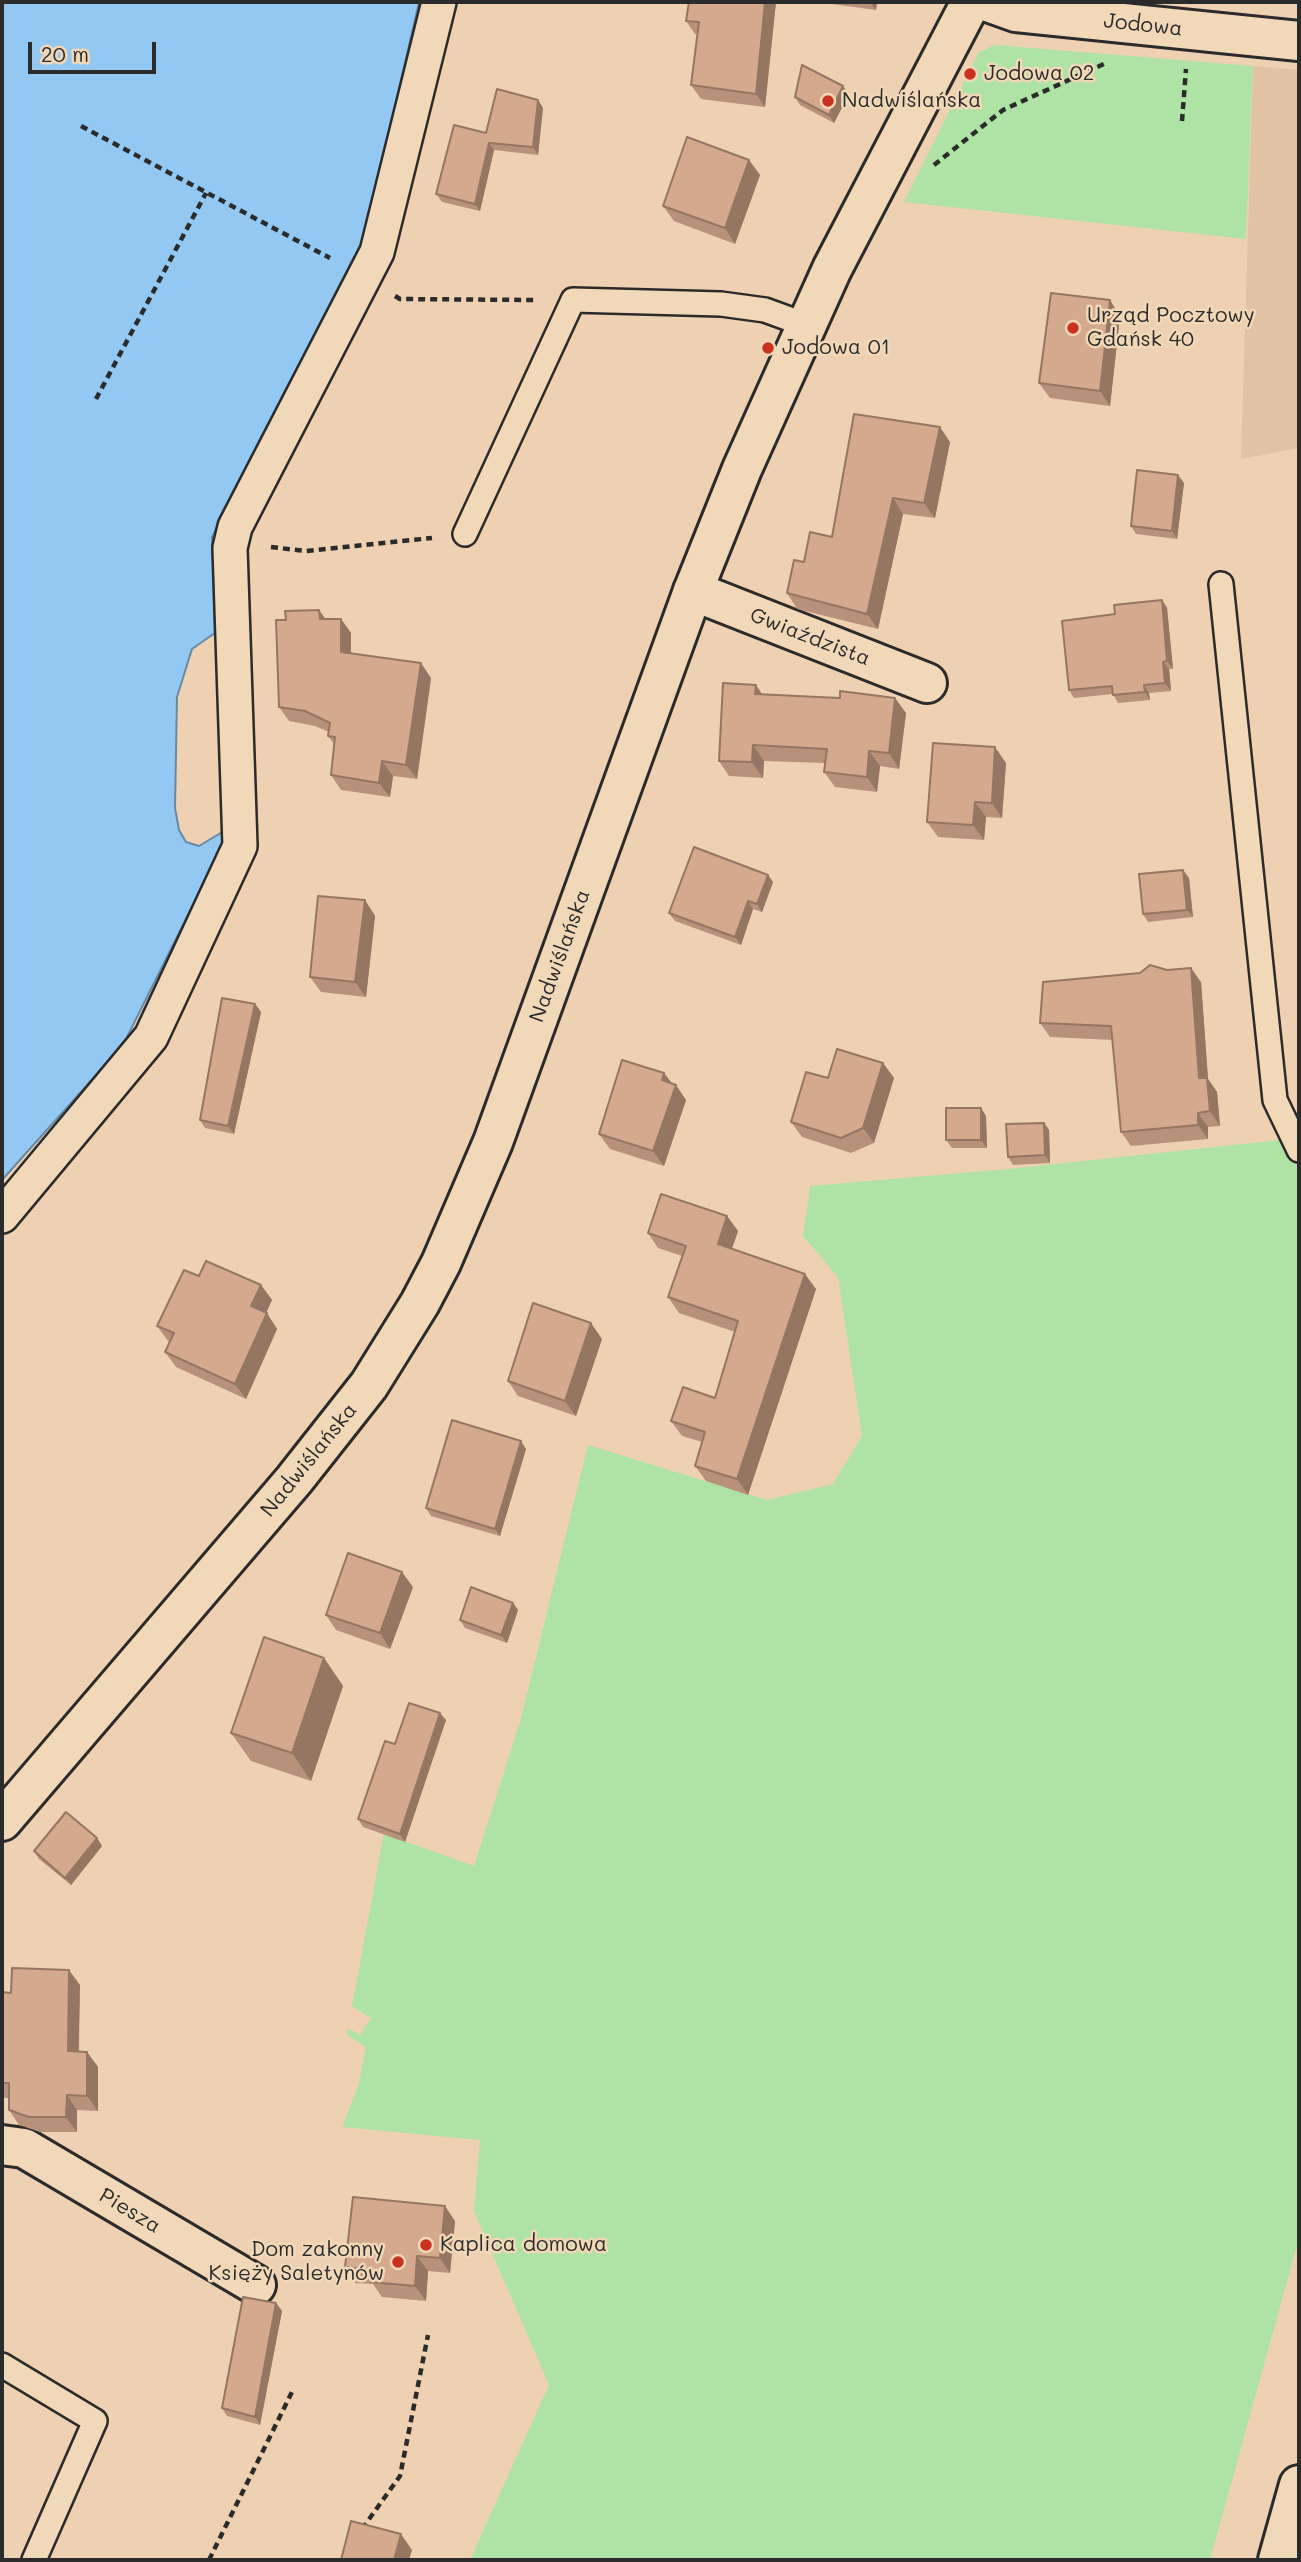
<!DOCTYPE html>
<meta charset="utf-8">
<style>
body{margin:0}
#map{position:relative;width:1301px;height:2562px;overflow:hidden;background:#eed1b2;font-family:Mali,sans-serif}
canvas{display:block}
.frame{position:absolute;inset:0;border:4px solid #2b2b2b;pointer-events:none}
.scale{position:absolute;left:28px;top:42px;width:128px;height:32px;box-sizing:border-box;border:4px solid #2b2b2b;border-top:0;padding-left:9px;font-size:21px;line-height:24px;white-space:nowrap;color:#2b2b2b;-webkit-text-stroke:5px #f0d8b8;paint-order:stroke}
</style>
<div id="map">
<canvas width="1301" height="2562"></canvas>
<div class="frame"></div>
<div class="scale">20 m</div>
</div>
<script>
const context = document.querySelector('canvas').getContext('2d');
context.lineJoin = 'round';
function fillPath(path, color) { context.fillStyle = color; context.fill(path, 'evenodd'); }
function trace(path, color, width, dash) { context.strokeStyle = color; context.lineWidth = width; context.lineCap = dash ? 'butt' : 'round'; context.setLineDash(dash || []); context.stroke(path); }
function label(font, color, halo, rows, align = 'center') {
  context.font = font + ' Mali,sans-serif'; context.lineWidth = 5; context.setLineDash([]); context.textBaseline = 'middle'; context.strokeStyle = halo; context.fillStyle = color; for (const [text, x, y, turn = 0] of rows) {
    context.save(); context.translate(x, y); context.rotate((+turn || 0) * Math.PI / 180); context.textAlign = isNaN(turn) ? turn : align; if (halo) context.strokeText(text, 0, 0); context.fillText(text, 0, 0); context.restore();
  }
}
const built = new Path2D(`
 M1253,66L1299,70V448L1241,459Z`);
const green = new Path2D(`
 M995,45L1253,66L1246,239L904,202L979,52Z
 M1299,1138V2238L1210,2560H470L549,2385L474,2211L480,2140L342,2127L358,2087L366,2047L347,2035L348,2028L360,2035L371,2018L352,2006L384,1834L474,1866L520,1722L588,1445L767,1500L833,1484L862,1436L838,1277L803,1236L810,1186L1008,1169Z`);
const water = new Path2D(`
 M2,2H419L364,242L212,537L215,633L192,649L177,697L175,808L179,830L186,842L199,846L224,831L225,841L123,1045L2,1180Z`);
const path = new Path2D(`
 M1182,121L1186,69
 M81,126L330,258
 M934,165L1003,110L1106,63
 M395,296L400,299L536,300
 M96,399L206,193
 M271,547L306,551L432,538
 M362,2529L400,2476L428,2335
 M209,2560L292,2392`);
const service = new Path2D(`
 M465,534L573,300L721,304L765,310L806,325
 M1221,584L1275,1100L1299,1150
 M2,2365L95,2421L34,2560`);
const pedestrian = new Path2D(`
 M2,1216L151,1037L240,846L230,548L235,527L377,252L439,2`);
const minor = new Path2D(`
 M988,2L1016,12L1299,41
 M693,591L927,683
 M2,2145L24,2148L256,2285
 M1278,2560L1299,2485`);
const tertiary = new Path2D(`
 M2,1821L294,1480L369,1385L420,1303L441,1263L493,1142L693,591L742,469L832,269L971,2`);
const wall = new Path2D(`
 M776,2L765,107L701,99L691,85L698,34H695L686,21Z
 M823,2H877L876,10L824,3Z
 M849,94L834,123L800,105L795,97Z
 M538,100L543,108L538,155L494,150L480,211L442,202L436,194L486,133Z
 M749,160L760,175L735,244L674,221L663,206Z
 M1120,316L1110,406L1050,398L1039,383Z
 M950,442L935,518L903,514L878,629L797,609L787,593L804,562Z
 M1184,483L1177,539L1136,534L1131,526Z
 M1162,600L1167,608L1173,669H1169L1171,691L1149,693L1150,700L1118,703L1113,694L1074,698L1069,690L1115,614Z
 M326,619H341L351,633V654L431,678L417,779L393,776L390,797L341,790L331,775L334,744L328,736L329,732L315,726L289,721L279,707Z
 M762,694L906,713L899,769L880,766L877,792L835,787L824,772L825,763L764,761L763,778L729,776L719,761Z
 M1006,763L1002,818L986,817L984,840L938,837L927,822Z
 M768,875L773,882L762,912L753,909L741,945L675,921L669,913Z
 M1189,878L1193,917L1148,922L1143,914Z
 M365,900L375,916L366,997L321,992L310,977Z
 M1201,982L1208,1079L1217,1092L1220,1126L1208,1127V1139L1131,1146L1121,1132L1113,1040L1050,1037L1040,1023Z
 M255,1004L261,1012L234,1134L205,1128L200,1120Z
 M883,1063L894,1078L874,1143L851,1153L802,1137L791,1122L828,1078Z
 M672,1084L686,1100L664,1166L610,1149L599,1134Z
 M981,1108L986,1116L987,1148H952L946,1140Z
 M1044,1123L1049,1130L1050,1163L1013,1165L1008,1157Z
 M727,1216L738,1231L732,1249L816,1289L748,1495L706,1481L695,1466L702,1442L682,1436L671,1421L715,1398L735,1332L679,1313L668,1297L682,1256L658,1248L648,1233Z
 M199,1276L261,1285L272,1300L266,1313L277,1329L246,1399L176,1367L165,1352L170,1342L168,1341L157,1326Z
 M602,1339L576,1416L518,1396L508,1381Z
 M526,1449L500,1536L431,1516L426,1508Z
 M413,1587L390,1649L336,1630L326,1615Z
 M513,1603L518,1610L507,1643L465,1628L460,1620Z
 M324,1658L343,1686L311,1781L251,1761L231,1733Z
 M446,1720L405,1842L363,1827L358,1819L395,1744Z
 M97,1838L102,1846L71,1885L39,1859L34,1851Z
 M80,1985L79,2052H87L98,2067V2111L77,2110V2132H40L19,2125L9,2110V2098H5L2,2093V1992L11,1993Z
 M455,2221L450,2273L428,2271L426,2301L382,2297L373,2284L355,2283L345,2267Z
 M276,2303L282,2311L260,2425L227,2416L222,2408Z`);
const shadedWall = new Path2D(`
 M765,2H776L765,107L756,94Z
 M870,2H877L876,10Z
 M843,86L849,94L834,123L829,115Z
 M538,100L543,108L538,155L533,147Z
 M489,143L494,150L480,211L475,204Z
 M749,160L760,175L735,244L725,228Z
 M1110,300L1120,316L1110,406L1100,391Z
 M940,427L950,442L935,518L924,503Z
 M1178,475L1184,483L1177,539L1172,531Z
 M893,498L903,514L878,629L867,614Z
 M1162,600L1167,608L1173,669L1167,661Z
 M319,610L330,625L320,619Z
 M341,619L351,633V667L341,652Z
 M1163,662L1169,669L1171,691L1165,683Z
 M421,663L431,678L417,779L406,765Z
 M756,685L766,700L755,694Z
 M1144,685L1149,693L1150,700L1145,692Z
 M895,698L906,713L899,769L889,753Z
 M753,745L764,761L763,778L752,762Z
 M995,747L1006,763L1002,818L992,803Z
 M869,751L880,766L877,792L867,777Z
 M382,761L393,776L390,797L379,783Z
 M975,802L986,817L984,840L973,825Z
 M1183,870L1189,878L1193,917L1187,910Z
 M768,875L773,882L762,912L757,904Z
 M365,900L375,916L366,997L355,982Z
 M748,901L753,909L741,945L735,937Z
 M1191,968L1201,982L1208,1079L1217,1092L1220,1126L1210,1111L1199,1078Z
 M255,1004L261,1012L234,1134L228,1126Z
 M883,1063L894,1078L874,1143L863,1128Z
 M664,1073L675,1087L676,1085L686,1100L664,1166L653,1151L662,1080Z
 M981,1108L986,1116L987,1148L981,1140Z
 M1198,1113L1208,1127V1139L1198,1125Z
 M1044,1123L1049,1130L1050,1163L1045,1155Z
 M727,1216L738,1231L728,1259L718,1244Z
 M805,1274L816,1289L748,1495L737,1479Z
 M261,1285L272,1300L262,1322L251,1306Z
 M267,1313L277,1329L246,1399L235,1384Z
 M591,1323L602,1339L576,1416L565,1401Z
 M521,1441L526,1449L500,1536L495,1529Z
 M402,1572L413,1587L390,1649L380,1633Z
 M513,1603L518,1610L507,1643L501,1635Z
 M324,1658L343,1686L311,1781L292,1753Z
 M440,1713L446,1720L405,1842L400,1834Z
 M97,1838L102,1846L71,1885L65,1878Z
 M69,1970L80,1985L78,2066L68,2051Z
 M87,2052L98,2067V2111L87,2096Z
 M67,2095L77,2110V2132L66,2117Z
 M445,2206L455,2221L450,2273L440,2258Z
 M417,2256L428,2271L426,2301L415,2286Z
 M276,2303L282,2311L260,2425L255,2417Z
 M401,2534L412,2550L409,2560H394Z`);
const building = new Path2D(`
 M689,2H765L756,94L691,85L699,22L686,21Z
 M802,65L843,86L829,115L795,97Z
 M497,89L538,100L533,147L489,143L475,204L436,194L454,125L486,133Z
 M687,137L749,160L725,228L663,206Z
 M1051,293L1110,300L1100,391L1039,383Z
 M854,414L940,427L924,503L893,498L867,614L787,593L794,560L804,562L810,532L832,537Z
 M1137,470L1178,475L1172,531L1131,526Z
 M1162,600L1167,661L1163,662L1165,683L1144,685L1145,692L1113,695L1112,686L1069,690L1062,621L1115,614L1114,605Z
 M319,610L320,619H341V652L421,663L406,765L382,761L379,783L331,775L335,737L328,736L330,723L305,711L279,707L276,620H286L285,611Z
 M723,683L756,685L755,694L840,698V691L895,698L889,753L869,751L867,777L824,772L827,749L753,745L752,762L719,761Z
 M933,743L995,747L992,803L975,802L973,825L927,822Z
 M694,847L768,875L757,904L748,901L735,937L669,913Z
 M1183,870L1187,910L1143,914L1139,874Z
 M318,896L365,900L355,982L310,977Z
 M1150,965L1167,970L1191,968L1199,1078H1207L1210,1111L1198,1113V1125L1121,1132L1111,1026L1040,1023L1043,982L1140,973Z
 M222,998L255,1004L228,1126L200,1120Z
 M837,1049L883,1063L863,1128L841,1138L791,1122L806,1072L828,1078Z
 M622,1060L664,1073L662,1080L676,1085L653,1151L599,1134Z
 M946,1108H981V1140H946Z
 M1044,1123L1045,1155L1008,1157L1006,1124Z
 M661,1194L727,1216L718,1244L805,1274L737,1479L695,1466L705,1432L671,1421L683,1387L715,1398L738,1321L668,1297L686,1246L648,1233Z
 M206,1261L261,1285L251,1306L267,1313L235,1384L165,1352L174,1333L157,1326L184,1270L199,1276Z
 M533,1303L591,1323L565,1401L508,1381Z
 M452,1420L521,1441L495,1529L426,1508Z
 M348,1553L402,1572L380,1633L326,1615Z
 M471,1587L513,1603L501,1635L460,1620Z
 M264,1637L324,1658L292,1753L231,1733Z
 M409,1703L440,1713L400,1834L358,1819L385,1741L395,1744Z
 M66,1812L97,1838L65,1878L34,1851Z
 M12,1968L69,1970L68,2051L87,2052V2096L67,2095L66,2117H29L9,2110V2083H2V1992L11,1993Z
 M353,2197L445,2206L440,2258L417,2256L415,2286L371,2282L372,2270L345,2267Z
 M243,2297L276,2303L255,2417L222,2408Z
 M351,2521L401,2534L394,2560H341Z`);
const markers = [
 [970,74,7,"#c8321e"],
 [828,101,7,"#c8321e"],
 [1073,328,7,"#c8321e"],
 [768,348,7,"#c8321e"],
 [426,2245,7,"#c8321e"],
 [398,2262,7,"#c8321e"]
];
const streetNames = [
 ["Jodowa",1143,25,6],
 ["Gwiaździsta",810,637,21],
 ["Nadwiślańska",560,956,-70],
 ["Nadwiślańska",309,1460,-51],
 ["Piesza",130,2211,31]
];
const poiNames = [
 ["Jodowa 02",984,74],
 ["Nadwiślańska",842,101],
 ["Urząd Pocztowy",1087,316],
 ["Gdańsk 40",1087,340],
 ["Jodowa 01",782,348],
 ["Kaplica domowa",440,2245],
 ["Dom zakonny",384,2250,"right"],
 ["Księży Saletynów",384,2274,"right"]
];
fillPath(built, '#e2c2a5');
fillPath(green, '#afe3a5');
fillPath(water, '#92c8f1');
trace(water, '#6989a2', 2);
trace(service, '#2b2b2b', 28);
trace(pedestrian, '#2b2b2b', 38);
trace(minor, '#2b2b2b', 44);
trace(tertiary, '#2b2b2b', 44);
trace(path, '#2b2b2b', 4.5, [7, 5]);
trace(service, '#f0d8b8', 23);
trace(pedestrian, '#f0d8b8', 33);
trace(minor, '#f0d8b8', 38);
trace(tertiary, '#f0d8b8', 38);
fillPath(wall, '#b7917a');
fillPath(shadedWall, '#957663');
fillPath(building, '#d5a98e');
trace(building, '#957663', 2);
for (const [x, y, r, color] of markers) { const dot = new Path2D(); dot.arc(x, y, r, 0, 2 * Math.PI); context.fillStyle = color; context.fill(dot); trace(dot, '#f0d8b8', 2.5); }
label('21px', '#2b2b2b', '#f0d8b8', streetNames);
label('21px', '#2b2b2b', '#f0d8b8', poiNames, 'left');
</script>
